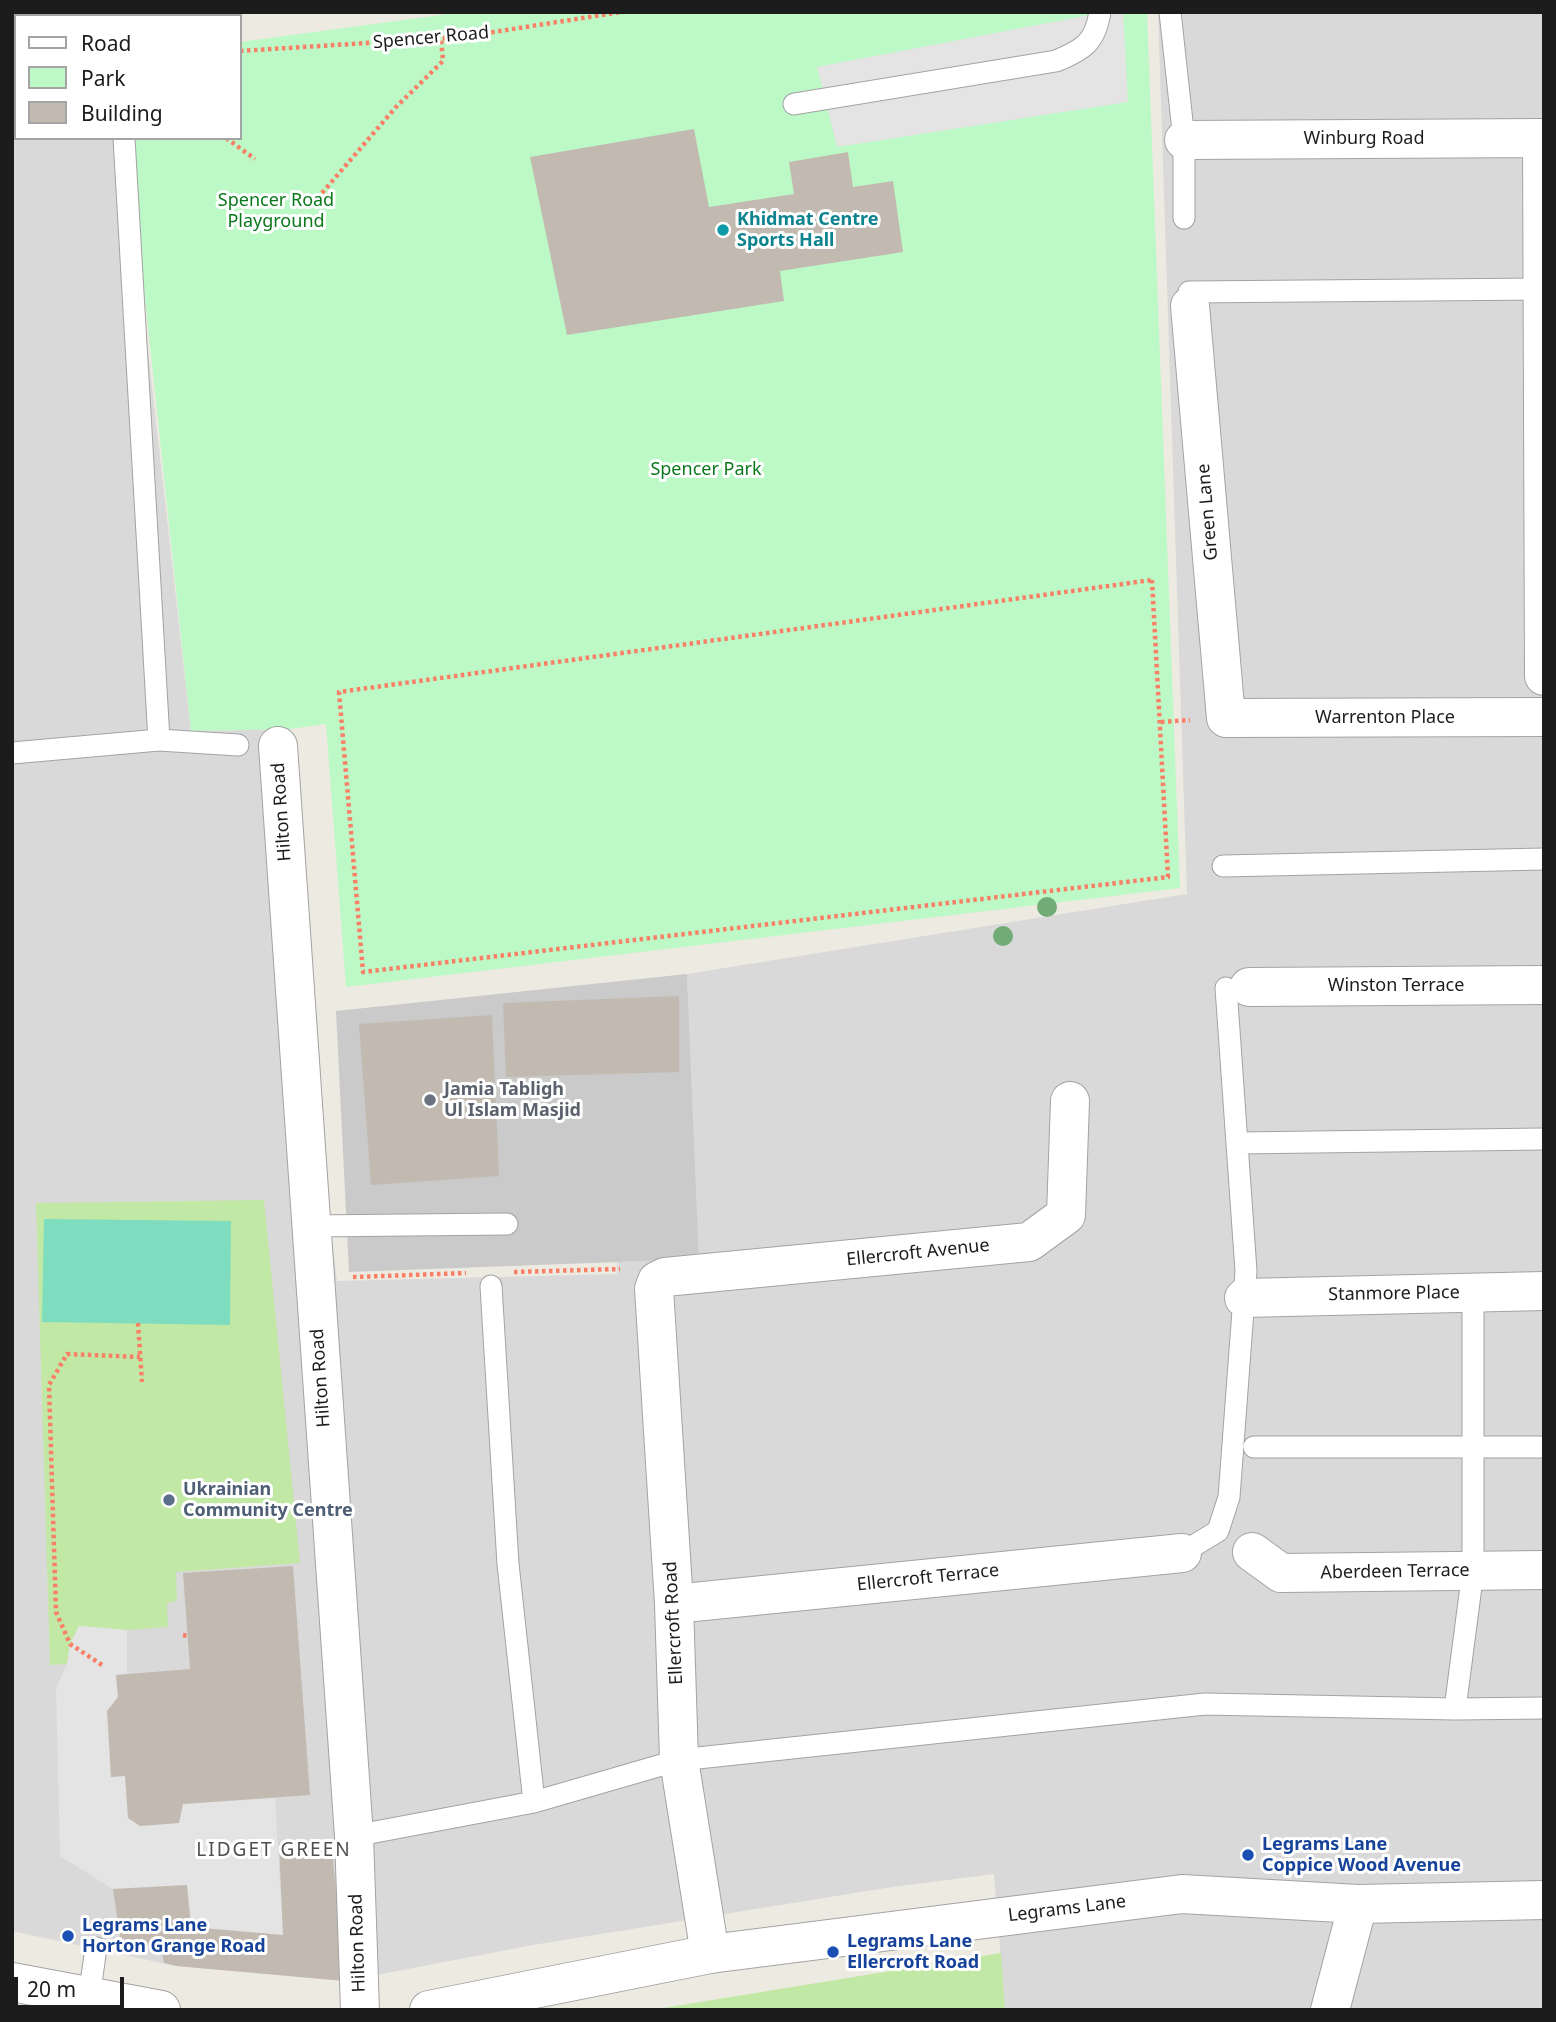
<!DOCTYPE html>
<style>
body{margin:0}
#map{position:relative;width:1556px;height:2022px;overflow:hidden;background:#edeae1;font-family:"Noto Sans",sans-serif}
canvas{display:block}
.frame{position:absolute;inset:0;border:14px solid #1c1c1c;pointer-events:none}
.legend{position:absolute;left:14px;top:14px;width:228px;height:126px;box-sizing:border-box;background:#fff;border:2px solid #a4a4a4;margin:0;padding:9px 12px;list-style:none;font-size:21px;color:#1c1c1c}
.legend li{display:flex;align-items:center;gap:14px;height:35px}
.legend b{width:35px;border:2px solid #a4a4a4}
.scale{position:absolute;left:14px;top:1977px;width:110px;height:32px;box-sizing:border-box;border:4px solid #1c1c1c;border-top:0;padding-left:9px;font-size:21px;line-height:24px;white-space:nowrap;color:#1c1c1c;-webkit-text-stroke:5px #fff;paint-order:stroke}
</style>
<div id="map">
<canvas width="1556" height="2022"></canvas>
<div class="frame"></div>
<ul class="legend">
<li><b style="height:9px;background:#fff"></b>Road</li>
<li><b style="height:19px;background:#bdf9c6"></b>Park</li>
<li><b style="height:19px;background:#c2bab1"></b>Building</li>
</ul>
<div class="scale">20 m</div>
</div>
<script>
const context = document.querySelector('canvas').getContext('2d');
context.lineJoin = 'round';
function fillPath(path, color) { context.fillStyle = color; context.fill(path, 'evenodd'); }
function trace(path, color, width, dash) { context.strokeStyle = color; context.lineWidth = width; context.lineCap = dash ? 'butt' : 'round'; context.setLineDash(dash || []); context.stroke(path); }
function label(font, color, halo, rows, align = 'center') {
  context.font = font + ' "Noto Sans",sans-serif'; context.lineWidth = 6; context.setLineDash([]); context.textBaseline = 'middle'; context.strokeStyle = halo; context.fillStyle = color; for (const [text, x, y, turn = 0] of rows) {
    context.save(); context.translate(x, y); context.rotate((+turn || 0) * Math.PI / 180); context.textAlign = isNaN(turn) ? turn : align; if (halo) context.strokeText(text, 0, 0); context.fillText(text, 0, 0); context.restore();
  }
}
const residential = new Path2D(`
 M12,12H107L108,16H16V138H124L191,731L290,729L303,999L337,1281L617,1274V1262L699,1259L687,974L1187,894L1158,12H1544V2010H1005L994,1874L892,1887L533,1945L345,1981L176,1966L12,1931Z`);
const religious = new Path2D(`
 M687,974L699,1259L349,1272L336,1011Z`);
const grass = new Path2D(`
 M264,1200L300,1563L176,1572L177,1601L167,1603L168,1627L127,1630L79,1626L70,1644L67,1664L50,1665L36,1203Z
 M1001,1953L1005,2010H651Z`);
const park = new Path2D(`
 M463,12H1147L1180,888L346,987L326,724L290,729L191,731L128,138H240V42Z`);
const pitch = new Path2D(`
 M44,1219L231,1221L230,1325L42,1322Z`);
const parking = new Path2D(`
 M1123,12L1128,102L837,147L817,67L1100,13Z
 M79,1626L127,1630V1674L116,1675L118,1697L111,1777L125,1776L128,1818L140,1826L178,1823L183,1804L275,1798L283,1935L191,1927L187,1885L113,1889L60,1856L56,1688L67,1664L70,1644Z`);
const building = new Path2D(`
 M694,129L709,207L794,194L789,162L848,152L853,187L893,181L903,252L780,271L784,301L567,335L530,157Z
 M679,996V1072L506,1077L503,1003Z
 M492,1015L499,1176L371,1185L359,1024Z
 M293,1566L310,1795L183,1804L179,1823L140,1826L128,1818L125,1776L111,1777L107,1711L118,1697L116,1675L190,1669L183,1573Z
 M331,1840L345,1981L176,1966L164,1963L161,1948L121,1944L113,1889L187,1885L191,1927L283,1935L279,1843Z`);
const path = new Path2D(`
 M56,16V12
 M240,51L462,37L621,12
 M226,138L255,159
 M322,193L396,107L443,61L441,39
 M1152,580L1168,877L363,972L339,692Z
 M1161,722L1190,720
 M514,1272L620,1269
 M353,1277L466,1273
 M138,1323L142,1382
 M183,1635L188,1636
 M102,1665L70,1644L56,1612L49,1385L67,1354L140,1357`);
const service = new Path2D(`
 M1170,12L1184,140V218
 M794,104L1056,61C1083,50 1095,43 1100,12
 M1190,306L1189,292L1543,289
 M159,740L238,745
 M12,753L159,740L124,138
 M1223,866L1544,859
 M1238,1143L1544,1139
 M311,1226L507,1224
 M491,1286L508,1564L534,1802
 M1254,1447H1544
 M1182,1553L1218,1531L1229,1497L1246,1271L1226,988
 M1455,1709L1473,1571V1292
 M354,1836L534,1802L679,1760L1205,1704L1455,1709L1544,1708
 M89,1997L96,1948`);
const minor = new Path2D(`
 M12,68H16
 M1542,138L1544,676
 M1184,140L1544,138
 M1190,306L1226,718L1544,717
 M278,746L354,1836L360,2010
 M1249,987L1544,985
 M1244,1298L1544,1291
 M1252,1552L1281,1573L1544,1570
 M674,1604L1182,1553
 M710,1954L679,1760L674,1604L654,1289L657,1281L665,1277L1029,1242L1066,1215L1070,1101
 M1330,2010L1358,1904`);
const tertiary = new Path2D(`
 M12,1982L161,2010
 M429,2010L710,1954L1182,1894L1358,1904L1544,1900`);
const trees = [
 [1047,907],
 [1003,936]
];
const markers = [
 [723,230,7,"#0f9aa8"],
 [430,1100,7,"#6b7280"],
 [169,1500,7,"#5c6f8a"],
 [1248,1855,7,"#1a4fb4"],
 [68,1936,7,"#1a4fb4"],
 [833,1952,7,"#1a4fb4"]
];
const streetNames = [
 ["Spencer Road",431,38,-5],
 ["Winburg Road",1364,139],
 ["Green Lane",1208,512,-95],
 ["Warrenton Place",1385,718],
 ["Hilton Road",282,812,-94],
 ["Winston Terrace",1396,986],
 ["Ellercroft Avenue",918,1253,-6],
 ["Stanmore Place",1394,1294,-1],
 ["Hilton Road",321,1378,-94],
 ["Aberdeen Terrace",1395,1572,-1],
 ["Ellercroft Terrace",928,1578,-6],
 ["Ellercroft Road",674,1623,-93],
 ["Legrams Lane",1067,1909,-7],
 ["Hilton Road",358,1943,-92]
];
const parkNames = [
 ["Spencer Road",276,201],
 ["Playground",276,222],
 ["Spencer Park",706,470]
];
const cultureNames = [
 ["Khidmat Centre",737,220],
 ["Sports Hall",737,241]
];
const worshipNames = [
 ["Jamia Tabligh",444,1090],
 ["Ul Islam Masjid",444,1111]
];
const serviceNames = [
 ["Ukrainian",183,1490],
 ["Community Centre",183,1511]
];
const transitNames = [
 ["Legrams Lane",1262,1845],
 ["Coppice Wood Avenue",1262,1866],
 ["Legrams Lane",82,1926],
 ["Horton Grange Road",82,1947],
 ["Legrams Lane",847,1942],
 ["Ellercroft Road",847,1963]
];
const neighbourhoodNames = [
 ["LIDGET GREEN",274,1851]
];
fillPath(residential, '#dad9d9');
fillPath(religious, '#cacaca');
fillPath(grass, '#c2e8a6');
fillPath(park, '#bdf9c6');
fillPath(pitch, '#7fddbf');
fillPath(parking, '#e4e4e4');
fillPath(building, '#c2bab1');
trace(service, '#a3a3a3', 23);
trace(minor, '#a3a3a3', 40);
trace(tertiary, '#a3a3a3', 40);
trace(path, '#f98067', 4.5, [3.5, 3.5]);
trace(service, '#fff', 21);
trace(minor, '#fff', 38);
trace(tertiary, '#fff', 38);
context.fillStyle = '#71ab75';
for (const [x, y] of trees) { context.beginPath(); context.arc(x, y, 10, 0, 2 * Math.PI); context.fill(); }
for (const [x, y, r, color] of markers) { const dot = new Path2D(); dot.arc(x, y, r, 0, 2 * Math.PI); context.fillStyle = color; context.fill(dot); trace(dot, '#fff', 2.5); }
label('18px', '#1c1c1c', '#fff', streetNames);
label('18px', '#0c781c', '#fff', parkNames);
label('bold 18px', '#0d838f', '#fff', cultureNames, 'left');
label('bold 18px', '#5b616d', '#fff', worshipNames, 'left');
label('bold 18px', '#4e5e75', '#fff', serviceNames, 'left');
label('bold 18px', '#164399', '#fff', transitNames, 'left');
context.letterSpacing = '2px';
label('19px', '#4f4f4f', '#fff', neighbourhoodNames);
context.letterSpacing = '0px';
</script>
